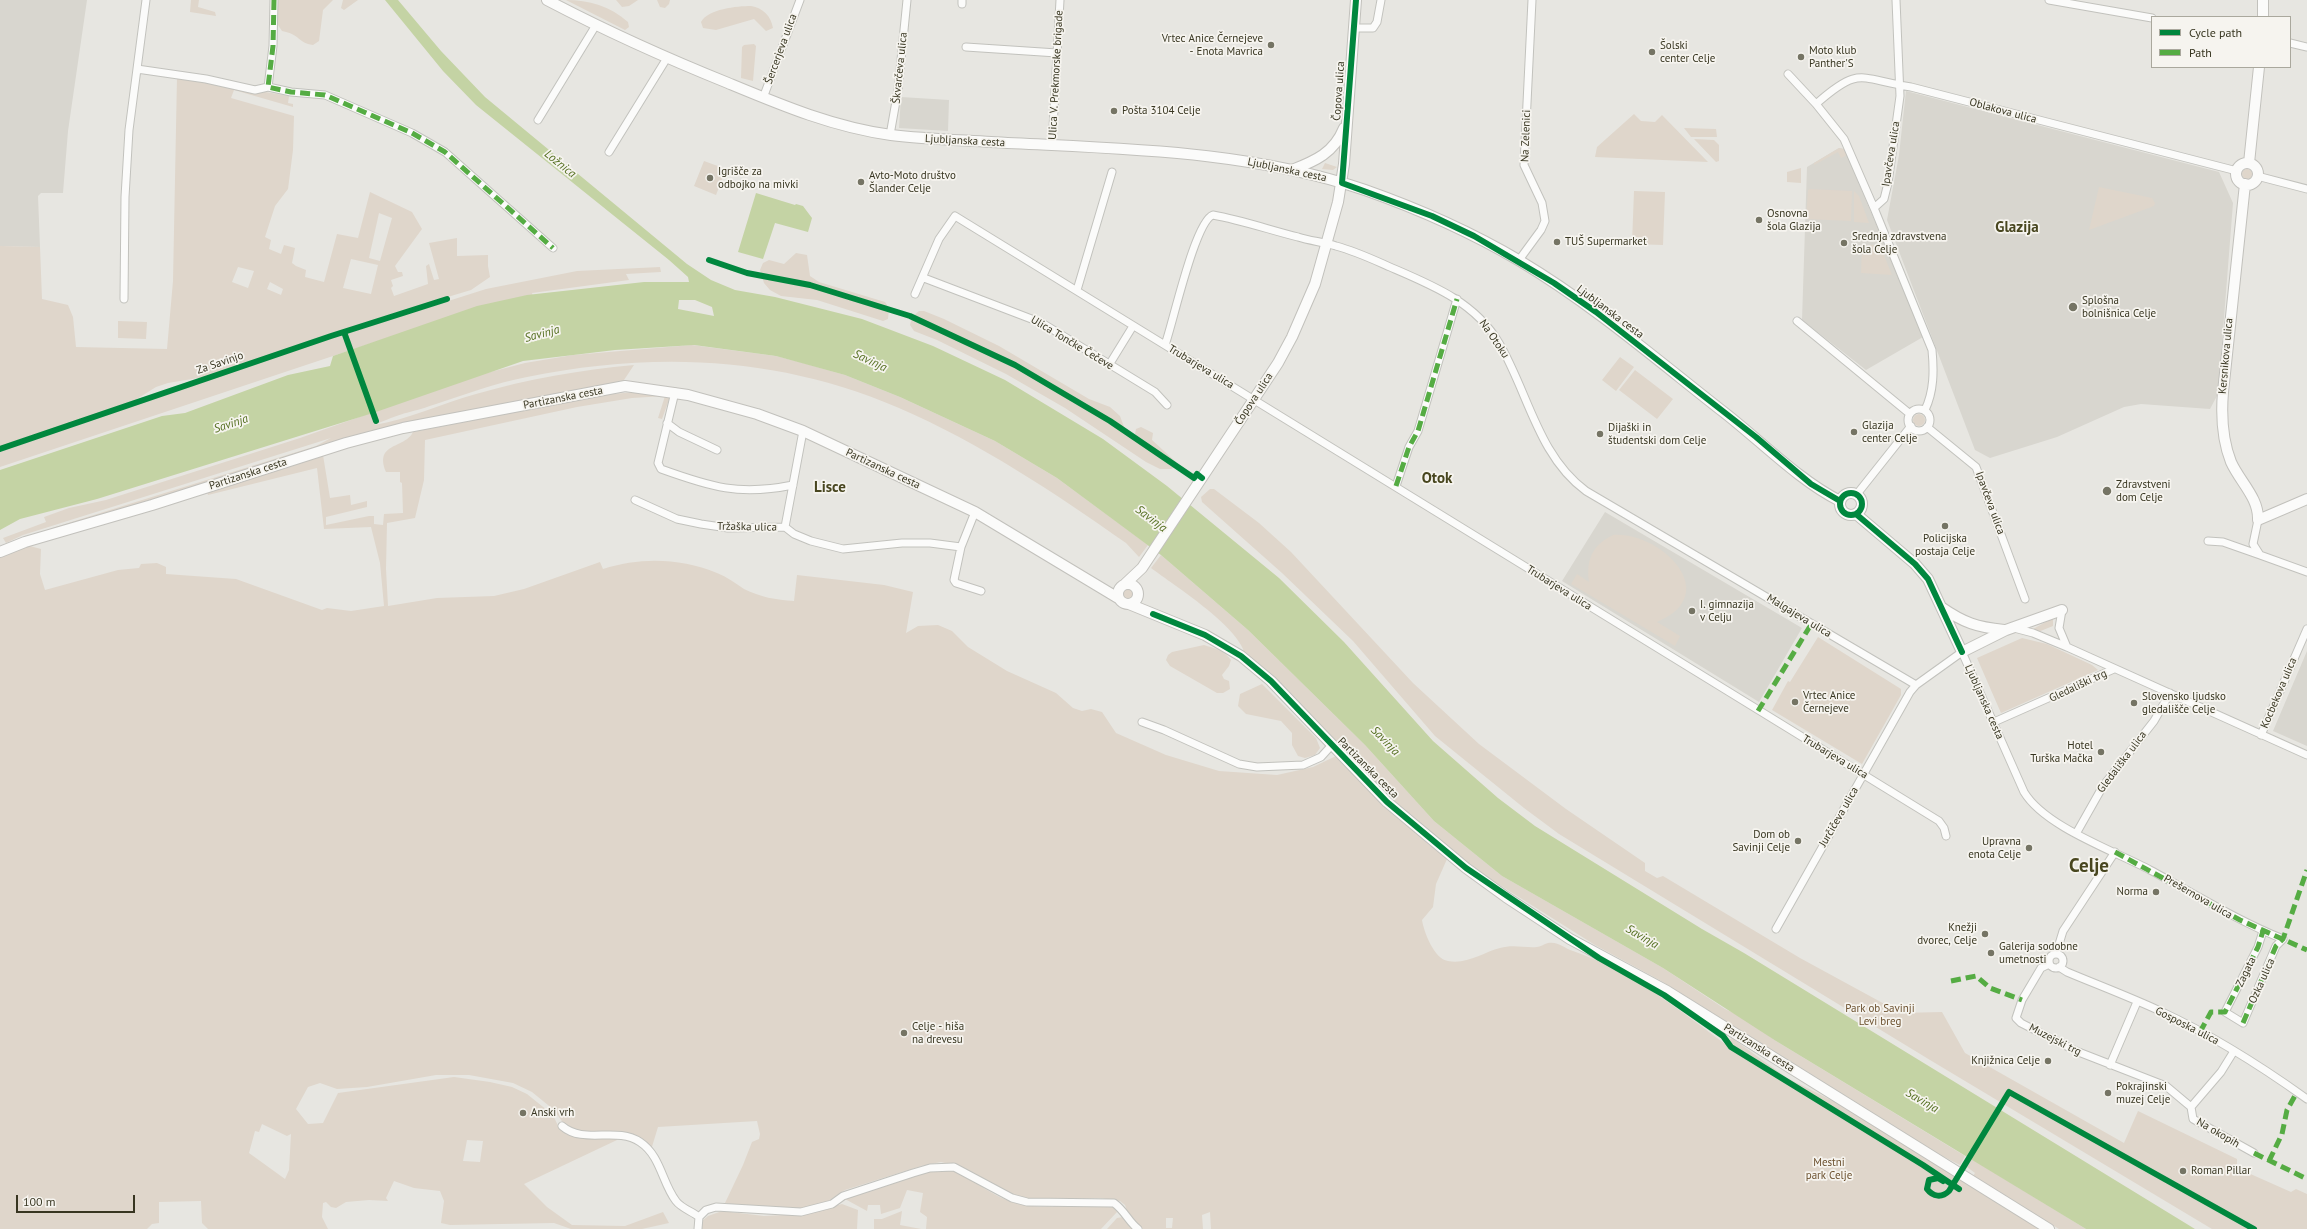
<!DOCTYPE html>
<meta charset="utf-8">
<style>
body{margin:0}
#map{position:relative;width:2307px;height:1229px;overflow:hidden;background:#e7e6e1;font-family:"PT Sans",sans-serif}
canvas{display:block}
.legend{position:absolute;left:2151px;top:16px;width:140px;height:52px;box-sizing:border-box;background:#f6f4ef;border:1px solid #aaa89d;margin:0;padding:5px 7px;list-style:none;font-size:12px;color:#383621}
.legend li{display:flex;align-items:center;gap:8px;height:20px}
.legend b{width:20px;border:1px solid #aaa89d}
.scale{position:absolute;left:16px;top:1195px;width:119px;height:18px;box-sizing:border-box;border:2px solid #383621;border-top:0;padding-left:5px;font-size:12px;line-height:14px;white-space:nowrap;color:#383621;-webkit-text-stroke:3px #f6f4ef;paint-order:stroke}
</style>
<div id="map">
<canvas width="2307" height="1229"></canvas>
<ul class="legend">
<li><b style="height:5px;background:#00873e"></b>Cycle path</li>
<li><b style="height:5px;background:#55ac43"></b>Path</li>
</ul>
<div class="scale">100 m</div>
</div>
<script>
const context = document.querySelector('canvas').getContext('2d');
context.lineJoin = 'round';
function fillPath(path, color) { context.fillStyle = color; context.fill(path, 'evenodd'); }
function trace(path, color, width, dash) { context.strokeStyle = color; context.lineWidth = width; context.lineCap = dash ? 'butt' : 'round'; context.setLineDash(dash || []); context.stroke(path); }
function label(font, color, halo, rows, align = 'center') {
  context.font = font + ' "PT Sans",sans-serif'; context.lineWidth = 3.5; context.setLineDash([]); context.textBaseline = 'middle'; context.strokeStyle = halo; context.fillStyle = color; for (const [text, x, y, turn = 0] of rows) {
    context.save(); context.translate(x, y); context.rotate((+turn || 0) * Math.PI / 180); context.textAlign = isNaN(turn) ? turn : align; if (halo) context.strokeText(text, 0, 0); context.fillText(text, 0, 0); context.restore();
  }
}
const built = new Path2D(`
 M0,0H87L68,131L63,193H41L38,196L40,247L0,246Z
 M1906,91L2219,172L2233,203L2218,394L2210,409L2141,404L2124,407L2057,437L1990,458L1975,450L1887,220L1899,155Z
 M901,97L949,100L948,131L899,128Z
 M1839,148L1844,149L1847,155L1923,337L1866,370L1802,320L1807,167Z
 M1605,512L1802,628L1759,702L1562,581Z
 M2307,651V746L2273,731Z`);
const green = new Path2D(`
 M191,0H199L198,7L215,12L216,16L190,12Z
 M277,0H333L323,10L319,41L313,45C298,43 300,34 282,31L278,25Z
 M343,0H358L344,10L341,8Z
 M566,0C589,0 610,6 628,22L629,27L625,30Z
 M616,0H638L629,6L622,7Z
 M657,0H670L669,4L665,8L660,7Z
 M751,6C763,8 771,16 773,28L766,31L754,19L716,30L703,28L701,22C708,9 737,6 751,6Z
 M754,44L756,46L753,81L741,78L742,47L744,45Z
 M177,77L289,96L288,103L293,104V107L234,90L231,98L294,116L293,150L288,189L275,206L265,237L271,240L269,249L281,254L284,245L295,248L292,263L296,266L306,270L305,277L324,282L337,234L358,238L370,192L412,212L422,229L395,266L398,272H402L403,276L391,280L393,286L391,288L394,296L428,284L426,266L429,264L434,280L439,279L429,243L457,238V256L488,255V266L490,277L471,290L401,311L204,377L168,383L156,387L132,402L0,446V246L40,247L42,299L68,305L73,317L76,347L167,349L173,281ZM379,213L392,218L380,261L369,258ZM351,259L378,265L371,294L343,288ZM238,267L254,271L248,288L232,282ZM270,282L283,289L281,295L267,289Z
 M1634,114L1641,121L1655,122L1662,115L1708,162L1595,157L1597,147Z
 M1684,128L1716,129L1717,137H1691Z
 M1694,139L1714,140L1719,145V161L1716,162Z
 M1839,148L1844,149L1847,155L1841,158L1838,152L1814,165V163Z
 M704,161L726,169L716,195L694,186Z
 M1325,163L1337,167L1333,170L1322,169Z
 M1801,168V183L1787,182V172Z
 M2242 174a5 5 0 1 1 10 0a5 5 0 1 1-10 0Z
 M2099,187L2152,198L2155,203L2154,206L2089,230Z
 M1810,189L1852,191L1851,221L1806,219L1808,190Z
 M1634,191L1665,192L1663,245L1632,244Z
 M1854,191L1859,196L1869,223L1854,222Z
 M1862,245H1880L1892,275L1861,273Z
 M796,253L807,255L810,276L819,282L885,302L889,308L888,319L883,321L817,300L781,296L770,290L764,283L760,270L763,263L769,260L784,264Z
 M660,267L661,272L626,274L629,280L532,293L533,296L384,339L0,467V450L332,338L486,289L577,271Z
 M919,311H924L944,319L999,346L1089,399L1110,407L1120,416L1127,435L1134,440L1139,438L1135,434L1136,429L1141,427L1153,433L1152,440L1176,462L1175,467L1171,469H1160L1146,462L1065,408L1006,374L937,340L914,331L910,325L912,317Z
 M118,321L147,322L146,339L118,338Z
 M692,345L776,356L803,363L845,375L900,397L995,441L1057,478L1148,545L1139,557L1126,543C1055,493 980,443 899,408C779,356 654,351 527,377C496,383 466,394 436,404C404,415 412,409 374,425C408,420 442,403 476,394C528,379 580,370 634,365L622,383L438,418L55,531L52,528L316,446L331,438L23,535L6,543L3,538L46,522L44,517L69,508L106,500L300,438L475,376L525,363L573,355Z
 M1620,357L1634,367L1616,391L1602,380Z
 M1635,370L1673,399L1657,419L1619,390Z
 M646,391L668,395L670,397L662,419L658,418L665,396L632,398L577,407L425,440L424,480L415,518L387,523L386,569L388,606L437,598L494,596L524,589L600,562L603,569C641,557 680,558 717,573C727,577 735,583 744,589C760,597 776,600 794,601L797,575L884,585L913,592L906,633L918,626L938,625L952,631L968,647L1007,671L1056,693L1073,708L1082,711L1091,709L1102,712L1116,733L1166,755L1219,771L1277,775L1313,767L1336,756L1383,806L1447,859L1436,884L1433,907L1422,920C1424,932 1434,959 1448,961C1466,965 1484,952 1500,948C1513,944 1524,948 1537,947C1540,947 1544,944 1548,943C1558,941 1564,948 1573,951C1627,969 1680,1010 1725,1044L1732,1038L1787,1078L1837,1103L2040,1229H1211L1210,1212L1202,1215L1203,1229H1143L1129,1217L1125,1205L1120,1201L1100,1198L1023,1199L1004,1193L964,1168L941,1162L921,1166L845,1190L824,1204L803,1208L764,1211L725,1203L743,1165L752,1142L759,1139L760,1134L757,1121L658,1127L651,1150L639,1138L579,1134L566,1127L554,1110L532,1092L513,1083L469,1075H436L367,1087L337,1089L320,1083L308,1087L296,1109L308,1124L323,1123L338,1093L454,1077L490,1082L512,1087L527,1094L553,1115L559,1128L566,1134L577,1137H616L617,1140L524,1184L547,1207L572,1225L625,1226L663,1212L669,1223L642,1229H571L554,1223L450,1225L441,1223L444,1201L440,1191L414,1188L394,1181L386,1198L388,1201L369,1200L346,1202L336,1208L331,1207L326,1202L323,1203L322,1217L328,1229H208L202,1223L201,1201L159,1202V1223L152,1224L147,1229H0V555L26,545L41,549L40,574L45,590L118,570L139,568L141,564L157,563L166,567V574L236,579L322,610L327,608L351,611L384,606L380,563L371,527L324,529L317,468L208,495L207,492L323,455L330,498L350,495L351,505L367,501V507L326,517V525L369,516H374V524L383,525L384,514L403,513L402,483L400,482V472H386C374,442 405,449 413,432L602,395ZM262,1124L287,1136L291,1134L289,1170L285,1179L249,1153L255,1131L259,1132ZM467,1140L483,1141L480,1162L463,1161ZM1166,1218H1173L1172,1228H1166Z
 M1913 420a6 6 0 1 1 12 0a6 6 0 1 1-12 0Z
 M1210,489H1214L1259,523L1291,552L1413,683L1479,744L1566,809L1645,863V871L1657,878L1663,876L1800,958L1901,1013L1942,1012L1965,1053L2124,1143L2138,1111L2237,1159V1168L2291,1192L2296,1189L2307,1194V1229H2212L1930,1060L1559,834L1524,808L1435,736L1353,641L1282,573L1202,502L1201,497Z
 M1613,535C1660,531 1725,594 1657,622L1680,636L1675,646L1571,584L1577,574L1589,582C1586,560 1592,545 1613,535Z
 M1161,555L1248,630L1365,745L1434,821L1502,876L1663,968L1725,1009L1744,1018L1776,1041L1965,1156L1960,1165L1936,1153L1663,982L1595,945L1498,884L1454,853L1389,798L1245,654C1237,625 1175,586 1151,568Z
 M1122 594a6 6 0 1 1 12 0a6 6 0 1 1-12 0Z
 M2053,618V626L2038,632L2033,629Z
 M1818,637L1901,689V695L1862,764L1772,710L1788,681L1790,682Z
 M2022,638L2047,644L2092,665L2098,670L2001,713L1977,658Z
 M1204,645C1214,648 1225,651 1231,660L1229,666L1222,675L1224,679L1229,681L1230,689L1223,693H1217L1170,666L1166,660L1168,655L1172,652Z
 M1262,684L1316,738L1320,748L1315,755L1305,758L1298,756L1292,745V733L1281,721L1246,714L1238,706L1240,694Z
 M1972,1159L2086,1229H2059L1973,1176L1975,1173L1967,1167Z
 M954,1170C976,1181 994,1198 1019,1204C1050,1211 1083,1201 1114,1207L1117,1212L1101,1229H926L927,1217L920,1212L923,1193L907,1190L900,1208L881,1214L880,1205H868L867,1211L845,1199L922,1172Z
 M842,1204L858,1210L857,1229H864H701L702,1221L708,1216L722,1211L764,1216L806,1214Z
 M902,1211L900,1225L921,1229H874V1219H882Z
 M1123,1217L1136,1229H1107L1117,1218Z`);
const water = new Path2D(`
 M385,0H398L441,51L485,97L687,264L711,280L735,290L775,297L862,319L933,346L1005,380L1103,439L1167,486L1279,578L1344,642L1433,741L1498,798L1535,826L1702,929L1744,953L2195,1229H2086L1776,1041L1663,968L1502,876L1434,821L1365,745L1248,630L1161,555L1057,478L995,441L900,397L845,375L776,356L694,345L615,350L523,361L373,413L97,499L20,519L0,530V470L162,416L185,413L288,375L330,366L333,356L477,306L527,295L644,282H689L688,277L669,260L476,105L443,71ZM679,300H695L712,307L714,316L678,309Z
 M756,193L795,205L796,204L803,206L812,218L808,232L775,223L763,259L738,252Z`);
const street = new Path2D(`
 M274,0L273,46L268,87L291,92L325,95L412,133L445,152L553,248
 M2049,0L2152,18
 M962,4V0
 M1354,28H1373L1377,22L1381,0
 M2290,43L2307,47
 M966,47L1057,53
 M137,69L206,79L255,90L268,87
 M1788,74L1816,104C1860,65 1859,79 1911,87L2237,171
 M763,98L800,0
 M1816,104L1844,139L1874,208L1884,199L1888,183L1900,96L1896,0
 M538,120L596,25
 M890,135L898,90L907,0
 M1052,146L1060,0
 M609,152L667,58
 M2257,176L2307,189
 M1874,208L1932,350C1934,371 1934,391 1925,410
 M1519,260L1541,230L1545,221L1542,203L1524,165L1532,0
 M924,278L1042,323L1155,392L1167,405
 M1077,290L1112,172
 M915,294L939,239L955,216L1939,821L1944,828L1946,836
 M124,299L125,197L129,130L146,0
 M1797,321L1910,414
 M1165,345C1173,323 1195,221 1213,215C1241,220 1270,230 1298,237C1310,241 1324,242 1336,246C1355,251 1372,259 1390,267C1432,285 1475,302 1499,343C1528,392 1538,456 1586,491L1916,685L1962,652L2024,792C2045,827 2115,851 2150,870C2195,894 2236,920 2283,939L2276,946L2243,1023L2225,1012L2258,947L2263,931
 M1109,365L1133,326
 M675,392L658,463L661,469C711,487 739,496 793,485
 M1908 420a11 11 0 1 1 22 0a11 11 0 1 1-22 0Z
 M667,423L679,432L717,450
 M1927,427L1976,467L2025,599
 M1396,486L1409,447L1418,431L1457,299
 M1857,494L1911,426
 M635,500L677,519L701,524L728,528L785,527L794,534L811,541L843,549L902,543H930L961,547L975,512
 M2258,520L2253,544L2260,555L2307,572
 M785,527L803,431
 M2208,541L2223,542L2260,555
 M961,547L954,580L956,583L981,591
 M2062,610L2059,628L2067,647
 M2014,628L2033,633L2067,647L2307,755
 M1142,722L1164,730L1239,764L1257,767L1303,765L1321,757L1331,746
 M1994,722L2114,669
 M2261,735L2307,629
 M2077,832L2103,786L2154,721L2170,693
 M1776,929L1910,692L1916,685
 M2056,954L2063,931L2115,852
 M2049 961a7 7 0 1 1 14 0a7 7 0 1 1-14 0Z
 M2049,964L2041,968L2022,1000L2016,1018L2021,1023L2076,1051L2166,1086L2191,1107L2193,1119L2254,1153
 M2059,967L2067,972C2098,985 2130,997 2160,1011C2212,1035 2261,1066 2307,1099
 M2110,1065L2137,1002
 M2191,1107L2221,1072L2234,1051
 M562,1126C584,1145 616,1126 640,1142C661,1156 662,1183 676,1201C681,1208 693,1212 699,1217L698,1229
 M699,1217L706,1210L716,1207L801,1212L832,1204L843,1196L913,1173L930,1168L954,1167L1012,1198L1027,1202L1114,1203C1125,1211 1128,1221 1138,1229`);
const secondary = new Path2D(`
 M547,0C606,31 666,58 728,83C781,105 833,127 891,135C924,139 958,140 991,142C1116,149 1245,149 1365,190C1419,209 1471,232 1520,261C1592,304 1656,359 1721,410C1759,439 1798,480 1840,501
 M2263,17V0
 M2249,163L2259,67
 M2236 174a11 11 0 1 1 22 0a11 11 0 1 1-22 0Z
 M1292,170C1315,161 1334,153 1344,128
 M2245,184L2223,392C2221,416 2222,439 2231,462C2240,482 2259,498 2258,520L2307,499
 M1840 504a11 11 0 1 1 22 0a11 11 0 1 1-22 0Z
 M1856,514L1915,564L1928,579L1962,652L2006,630L2062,610
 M0,552L25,542L152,505L346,443L403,428L625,386L688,395L757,414L803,431L975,512L1118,598
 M1118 594a10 10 0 1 1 20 0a10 10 0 1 1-20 0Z
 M1125,584L1142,568L1278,363L1292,337L1315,284L1338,202L1344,164L1356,0
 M1129,604L1205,635L1241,656L1271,681L1387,802L1466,868L1506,897L1570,939L1667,991L2049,1229
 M1941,607C1964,623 1977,627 2004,630`);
const quiet = new Path2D(`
 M274,0L273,46L268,87L291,92L325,95L412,133L445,152L553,248
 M1396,486L1409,447L1418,431L1457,299
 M1758,711L1812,623
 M2115,852L2240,920L2307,950
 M1951,981L1976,976L1990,988L2022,1000
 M2243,1023L2276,946L2283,939L2307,870
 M2200,1032L2211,1012H2225L2258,947L2263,931
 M2254,1153L2307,1179
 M2269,1161L2282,1134L2287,1110L2297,1092`);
const cycleway = new Path2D(`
 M1356,0L1342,183L1432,216L1474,236L1554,283L1596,312L1756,437L1811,484L1840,501
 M709,260L747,273L810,285L910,316L1015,365L1110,421L1194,478L1197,474L1202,478
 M344,332L376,421
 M0,449L331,336L447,299
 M1840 504a11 11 0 1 1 22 0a11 11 0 1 1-22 0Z
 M1856,514L1915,564L1928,579L1962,652
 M1153,614L1205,635L1241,656L1271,681L1387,802L1466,868L1599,958L1664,995L1723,1036L1731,1047L1923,1165L1959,1189
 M1943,1181L1938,1178L1929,1180L1927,1189C1933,1197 1942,1198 1949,1191L2009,1092L2254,1229`);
const markers = [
 [1271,45,4,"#757464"],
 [1652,52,4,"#757464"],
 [1801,57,4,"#757464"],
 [1114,111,4,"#757464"],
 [710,178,4,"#757464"],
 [861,182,4,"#757464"],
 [1759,220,4,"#757464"],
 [1557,242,4,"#757464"],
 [1844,243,4,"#757464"],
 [2073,307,5,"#757464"],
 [1854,432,4,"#757464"],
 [1600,434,4,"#757464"],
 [2107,491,5,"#757464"],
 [1945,526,4,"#757464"],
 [1692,611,4,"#757464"],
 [1795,702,4,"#757464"],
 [2134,703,4,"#757464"],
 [2101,752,4,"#757464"],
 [1798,841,4,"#757464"],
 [2029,848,4,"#757464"],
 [2156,892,4,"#757464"],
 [1985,934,4,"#757464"],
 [1991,953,4,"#757464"],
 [904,1033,4,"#757464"],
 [2048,1061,4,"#757464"],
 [2108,1093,4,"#757464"],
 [523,1113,4,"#757464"],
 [2183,1171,4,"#757464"]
];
const poiNames = [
 ["Vrtec Anice Černejeve",1263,39,"right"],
 ["- Enota Mavrica",1263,52,"right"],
 ["Šolski",1660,46],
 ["center Celje",1660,59],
 ["Moto klub",1809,51],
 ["Panther'S",1809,64],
 ["Pošta 3104 Celje",1122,111],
 ["Igrišče za",718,172],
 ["odbojko na mivki",718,185],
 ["Avto-Moto društvo",869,176],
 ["Šlander Celje",869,189],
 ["Osnovna",1767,214],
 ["šola Glazija",1767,227],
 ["Srednja zdravstvena",1852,237],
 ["šola Celje",1852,250],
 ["TUŠ Supermarket",1565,242],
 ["Splošna",2082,301],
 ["bolnišnica Celje",2082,314],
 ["Glazija",1862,426],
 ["center Celje",1862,439],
 ["Dijaški in",1608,428],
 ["študentski dom Celje",1608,441],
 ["Zdravstveni",2116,485],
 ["dom Celje",2116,498],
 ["Policijska",1945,539,"center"],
 ["postaja Celje",1945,552,"center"],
 ["I. gimnazija",1700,605],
 ["v Celju",1700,618],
 ["Vrtec Anice",1803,696],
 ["Černejeve",1803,709],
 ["Slovensko ljudsko",2142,697],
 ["gledališče Celje",2142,710],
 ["Hotel",2093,746,"right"],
 ["Turška Mačka",2093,759,"right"],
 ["Dom ob",1790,835,"right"],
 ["Savinji Celje",1790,848,"right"],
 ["Upravna",2021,842,"right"],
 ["enota Celje",2021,855,"right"],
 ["Norma",2148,892,"right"],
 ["Knežji",1977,928,"right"],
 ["dvorec, Celje",1977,941,"right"],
 ["Galerija sodobne",1999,947],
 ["umetnosti",1999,960],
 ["Celje - hiša",912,1027],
 ["na drevesu",912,1040],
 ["Knjižnica Celje",2040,1061,"right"],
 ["Pokrajinski",2116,1087],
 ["muzej Celje",2116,1100],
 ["Anski vrh",531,1113],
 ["Roman Pillar",2191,1171]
];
const streetNames = [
 ["Šercerjeva ulica",781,49,-70],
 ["Škvarčeva ulica",900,68,-84],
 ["Ulica V. Prekmorske brigade",1056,75,-87],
 ["Čopova ulica",1339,91,-86],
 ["Oblakova ulica",2003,111,15],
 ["Na Zelenici",1526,136,-88],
 ["Ljubljanska cesta",965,141,3],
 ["Ipavčeva ulica",1891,154,-81],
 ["Ljubljanska cesta",1287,170,12],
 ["Ljubljanska cesta",1610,312,37],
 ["Na Otoku",1494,339,56],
 ["Ulica Tončke Čečeve",1072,343,31],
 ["Kersnikova ulica",2226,356,-85],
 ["Za Savinjo",220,363,-19],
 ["Trubarjeva ulica",1201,367,31],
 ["Partizanska cesta",563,398,-11],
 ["Čopova ulica",1254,399,-57],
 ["Partizanska cesta",883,469,25],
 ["Partizanska cesta",248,474,-18],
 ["Ipavčeva ulica",1990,503,70],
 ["Tržaška ulica",747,527,1],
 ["Trubarjeva ulica",1559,588,32],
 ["Malgajeva ulica",1799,616,31],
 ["Gledališki trg",2078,686,-25],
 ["Kocbekova ulica",2279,693,-67],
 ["Ljubljanska cesta",1984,702,66],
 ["Trubarjeva ulica",1835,757,31],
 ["Gledališka ulica",2122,762,-53],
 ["Partizanska cesta",1368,768,45],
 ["Jurčičeva ulica",1839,817,-60],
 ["Prešernova ulica",2198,897,30],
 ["Zagata",2246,972,-64],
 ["Ozka ulica",2262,981,-66],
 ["Gosposka ulica",2187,1026,27],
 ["Muzejski trg",2055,1040,27],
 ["Partizanska cesta",1759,1048,32],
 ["Na okopih",2218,1133,30]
];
const parkNames = [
 ["Park ob Savinji",1880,1009],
 ["Levi breg",1880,1022],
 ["Mestni",1829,1163],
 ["park Celje",1829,1176]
];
const waterNames = [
 ["Ložnica",560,164,39],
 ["Savinja",542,334,-15],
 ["Savinja",870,361,25],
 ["Savinja",231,424,-18],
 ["Savinja",1151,519,37],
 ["Savinja",1385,741,46],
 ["Savinja",1642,937,30],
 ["Savinja",1922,1101,30]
];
const districtNames = [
 ["Glazija",2017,228],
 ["Otok",1437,479],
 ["Lisce",830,488]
];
const townNames = [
 ["Celje",2089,867]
];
fillPath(built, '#d8d6cf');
fillPath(green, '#dfd6cb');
fillPath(water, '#c4d3a4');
trace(street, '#c2c2bd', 9);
trace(secondary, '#c2c1bc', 12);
trace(street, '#fbfbfa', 7);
trace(secondary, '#fbfbfa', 10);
trace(quiet, '#55ac43', 5, [10, 5]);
trace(cycleway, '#00873e', 6);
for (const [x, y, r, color] of markers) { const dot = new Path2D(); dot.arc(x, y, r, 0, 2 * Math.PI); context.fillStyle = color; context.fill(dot); trace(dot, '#f6f4ef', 1.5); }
label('11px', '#383621', '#f6f4ef', poiNames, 'left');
label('11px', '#383621', '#f6f4ef', streetNames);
label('11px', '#6c512f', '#f6f4ef', parkNames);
label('italic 12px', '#546f20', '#f6f4ef', waterNames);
label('bold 15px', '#48461f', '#f6f4ef', districtNames);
label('bold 19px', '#48461f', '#f6f4ef', townNames);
</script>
